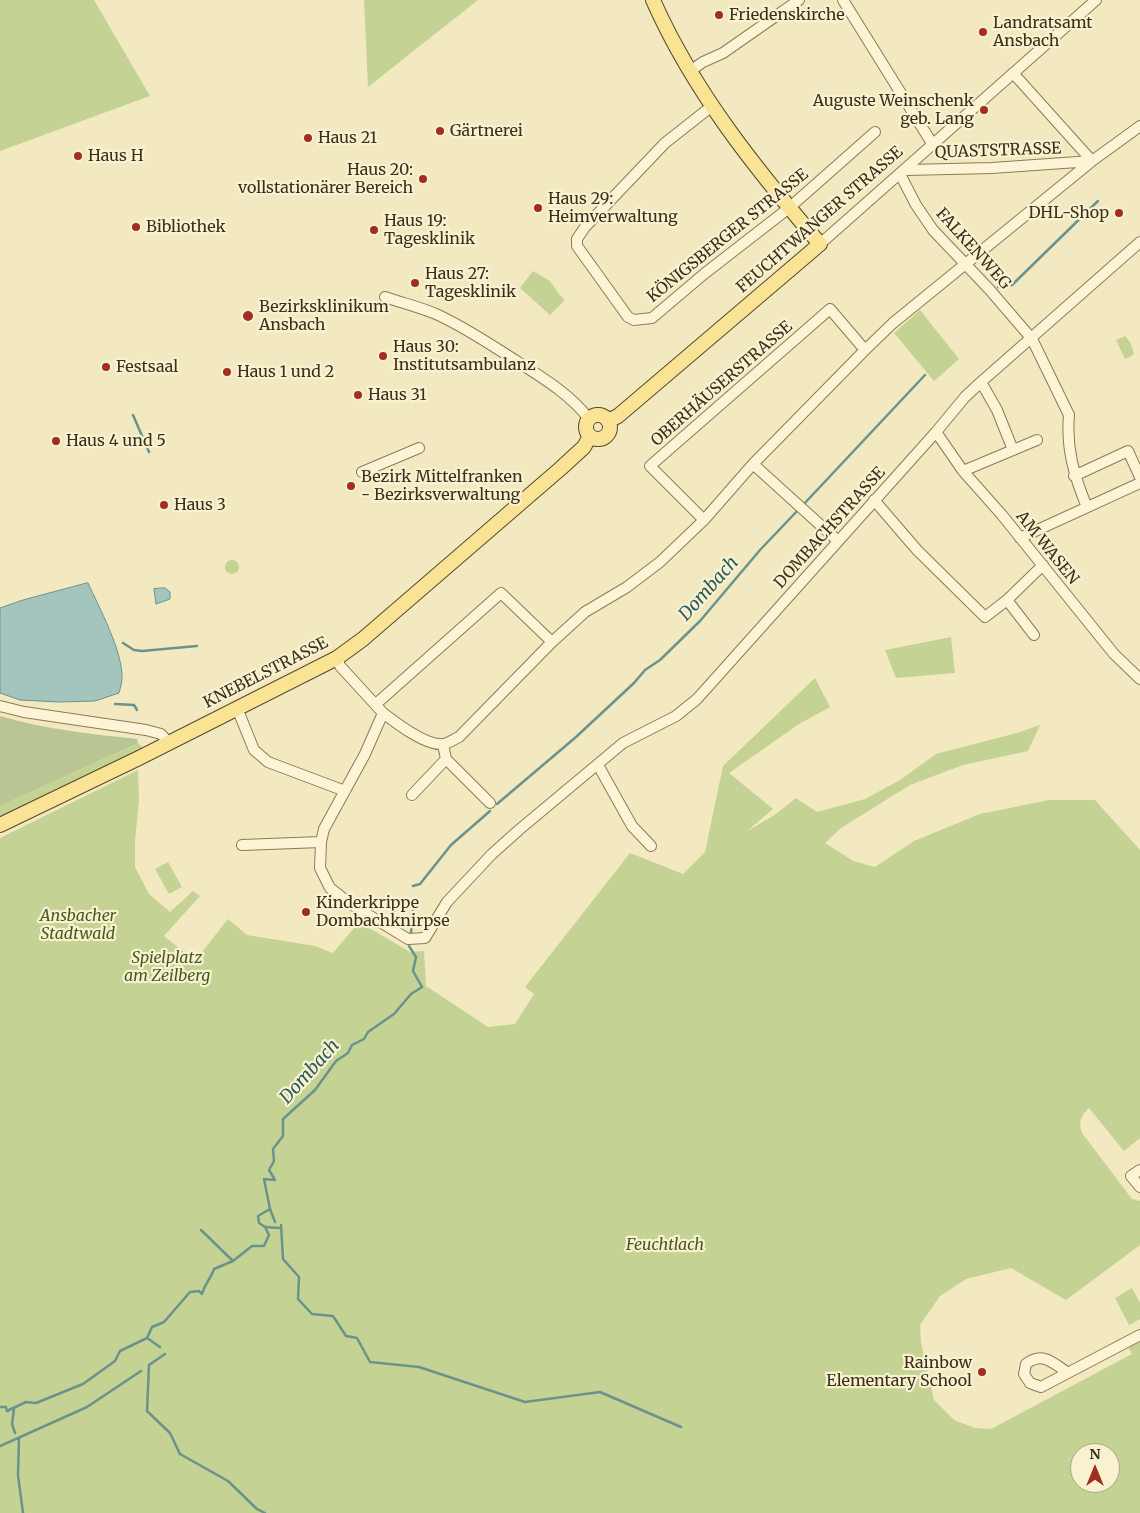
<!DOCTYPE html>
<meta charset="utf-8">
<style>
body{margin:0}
#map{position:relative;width:1140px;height:1513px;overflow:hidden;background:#f2e9c1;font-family:Merriweather,serif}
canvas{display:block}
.north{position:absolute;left:1070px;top:1443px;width:50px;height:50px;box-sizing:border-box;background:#f9f2d1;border:1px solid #ada489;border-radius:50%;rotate:0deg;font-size:14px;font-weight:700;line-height:20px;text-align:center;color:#3c2f1c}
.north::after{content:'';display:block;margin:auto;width:18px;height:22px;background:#a32d20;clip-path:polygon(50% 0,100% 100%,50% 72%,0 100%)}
</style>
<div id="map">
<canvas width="1140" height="1513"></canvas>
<div class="north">N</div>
</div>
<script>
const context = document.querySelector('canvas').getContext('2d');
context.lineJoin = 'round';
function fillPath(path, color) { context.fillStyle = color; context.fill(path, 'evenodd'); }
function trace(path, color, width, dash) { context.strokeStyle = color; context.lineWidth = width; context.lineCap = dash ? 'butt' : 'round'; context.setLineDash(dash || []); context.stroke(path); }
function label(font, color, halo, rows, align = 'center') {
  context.font = font + ' Merriweather,serif'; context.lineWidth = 4.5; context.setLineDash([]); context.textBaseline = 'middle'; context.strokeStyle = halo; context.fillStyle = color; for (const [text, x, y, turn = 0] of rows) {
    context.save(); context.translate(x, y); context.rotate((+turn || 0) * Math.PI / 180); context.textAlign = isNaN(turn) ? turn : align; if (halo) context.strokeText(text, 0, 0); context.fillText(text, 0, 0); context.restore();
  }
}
const green = new Path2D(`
 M0,0H94L150,96L0,151Z
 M364,0H478L368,87Z
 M533,271L550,281L559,294L565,300L550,315L520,288Z
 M920,310L959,359L934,381L894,333Z
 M1125,336L1130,342L1134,353L1132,356L1125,359L1116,340Z
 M225 567a7 7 0 1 1 14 0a7 7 0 1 1-14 0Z
 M951,637L955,673L896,678L885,650Z
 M815,678L830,707L799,724L729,773L773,809L746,832L776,814L796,798L817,812L865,799L900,780L936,754L1017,733L1040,725L1028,751L963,765L910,785L841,828L825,843L853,861L875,867L914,841L980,814L1049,800H1095L1140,850V1138L1124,1151L1089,1108C1081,1116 1078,1121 1082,1133L1132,1199L1140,1201V1245L1066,1300L1011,1268L966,1279L940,1296L920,1325L921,1343L934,1400L954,1420L975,1428L991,1429L1132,1354L1127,1345L1140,1339V1513H0V838L138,770L139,800L135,841V867L149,894L170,912L193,891L200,896L164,936L195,961L228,919L247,935L315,946L333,953L359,922L410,952L424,951L426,986L488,1027L515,1024L534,994L525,987L630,853L683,874L705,852L723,766ZM1080,1453H1110V1483H1080Z
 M138,743L143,748L0,817V806Z
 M168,862L182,887L169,894L155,869Z
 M1132,1288L1140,1303V1319L1129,1325L1115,1298Z`);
const cemetery = new Path2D(`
 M0,716C44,729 91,734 137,739L138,743L0,806Z`);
const water = new Path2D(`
 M88,583C99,607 123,652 122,678C122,683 120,689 119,693L95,701L59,702L20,700L0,693V608L23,600Z
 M165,588L170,592V599L156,604L154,589Z`);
const stream = new Path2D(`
 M998,287L1012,285L1098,201
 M133,415L149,452
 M803,505L925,375
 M123,643L134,650L142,651L197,646
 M115,704L134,705L137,710
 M497,804L576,737L634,683L645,670L660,660L700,621L760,550L799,509
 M413,886L420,884L451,845L490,811
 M411,933L413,911
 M270,1209L275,1222
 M281,1225L283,1259L299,1277L298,1299L312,1314L333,1316L346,1336L357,1338L370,1362L419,1367L525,1402L600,1392L681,1427
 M266,1227L279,1228
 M201,1230L233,1261
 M147,1338L160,1347
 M165,1354L149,1365L147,1411L170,1433L180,1454L228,1481L257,1509L265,1513
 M0,1407H6L7,1411L26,1402L36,1403L83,1384L115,1361L120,1351L147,1338L152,1327L164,1322L190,1292L199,1291L202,1294C205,1284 211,1278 214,1269L233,1261L252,1246H264L269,1235L265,1227L259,1223L258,1216L270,1209L264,1179L275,1180L269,1170L274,1161L273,1149L283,1136V1119L315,1090L336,1061L348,1053L352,1045L364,1039L368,1032L394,1014L411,994L422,987L413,971L416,957L409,946
 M14,1409L12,1424L15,1433
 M19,1438L18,1475L23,1513
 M0,1446L87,1407L141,1371`);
const minor = new Path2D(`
 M843,0L933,145
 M690,71L703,62L723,53L799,0
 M1013,73L1092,161
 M712,106L665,143L585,227L577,239V246L628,317L634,320L652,318L704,274L789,208L875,132
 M906,170L992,168L1092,161
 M900,174L916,205L933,230L989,289L1032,339L1069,415C1066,448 1074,476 1087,507
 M820,244L1096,0
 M385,297C402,303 420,307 436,314C465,327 491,345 518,362C543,378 571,395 589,419
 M981,382L997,410L1013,450
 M936,432L963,471L1002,515L1114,654L1140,679
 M753,464L838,541
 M963,471L1037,440
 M362,472L419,448
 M1074,476L1128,451L1140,477
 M874,500L917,550L985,617L1007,600L1043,565
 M704,520L650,466L830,309L865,350
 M1020,538L1140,483
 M1007,600L1034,635
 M337,658L340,666L383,713L365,754L324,829L321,842L320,868L330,888L349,903L408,939L425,938L447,902L492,854L520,829L623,743L676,716L697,699L936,432L965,397L981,382L1140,242
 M376,704L501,593L552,642
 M0,706L24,712L146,730L161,734L169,743
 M237,708L254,750L268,762L345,791
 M383,713C396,723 427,747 444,744C449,743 454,739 459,737L552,642L585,612L627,587L660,562L704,520L753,464L865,350L893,323L1092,161L1140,126
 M446,759L490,803
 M598,765L632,826L651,846
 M412,795L446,759L443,744
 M242,845L321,842
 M1140,1170L1131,1176L1140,1187
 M1068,1373C1053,1363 1043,1351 1026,1364L1024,1374L1030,1383L1041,1387L1140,1335`);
const major = new Path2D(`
 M586 427a12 12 0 1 1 24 0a12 12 0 1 1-24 0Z
 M608,421L618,416L820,244C756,169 693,91 653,0
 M0,825L139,758L337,658L363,639L560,469L584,447L590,436`);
const markers = [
 [719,15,5,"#a32d20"],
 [983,32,5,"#a32d20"],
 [984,110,5,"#a32d20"],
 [440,131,5,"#a32d20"],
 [308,138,5,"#a32d20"],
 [78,156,5,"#a32d20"],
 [423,179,5,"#a32d20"],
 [538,208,5,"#a32d20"],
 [1119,213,5,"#a32d20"],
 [136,227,5,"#a32d20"],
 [374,230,5,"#a32d20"],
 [415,283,5,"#a32d20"],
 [248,316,6,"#a32d20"],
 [383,356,5,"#a32d20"],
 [106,367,5,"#a32d20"],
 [227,372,5,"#a32d20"],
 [358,395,5,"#a32d20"],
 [56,441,5,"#a32d20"],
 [351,486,5,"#a32d20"],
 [164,505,5,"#a32d20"],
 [306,912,5,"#a32d20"],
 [982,1372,5,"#a32d20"]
];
const poiNames = [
 ["Friedenskirche",729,15],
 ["Landratsamt",993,23],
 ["Ansbach",993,41],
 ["Auguste Weinschenk",974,101,"right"],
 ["geb. Lang",974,119,"right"],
 ["Gärtnerei",450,131],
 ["Haus 21",318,138],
 ["Haus H",88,156],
 ["Haus 20:",413,170,"right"],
 ["vollstationärer Bereich",413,188,"right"],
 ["Haus 29:",548,199],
 ["Heimverwaltung",548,217],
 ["DHL-Shop",1109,213,"right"],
 ["Haus 19:",384,221],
 ["Tagesklinik",384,239],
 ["Bibliothek",146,227],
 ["Haus 27:",425,274],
 ["Tagesklinik",425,292],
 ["Bezirksklinikum",259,307],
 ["Ansbach",259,325],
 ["Haus 30:",393,347],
 ["Institutsambulanz",393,365],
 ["Festsaal",116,367],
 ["Haus 1 und 2",237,372],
 ["Haus 31",368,395],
 ["Haus 4 und 5",66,441],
 ["Bezirk Mittelfranken",361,477],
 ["- Bezirksverwaltung",361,495],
 ["Haus 3",174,505],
 ["Kinderkrippe",316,903],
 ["Dombachknirpse",316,921],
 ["Rainbow",972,1363,"right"],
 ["Elementary School",972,1381,"right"]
];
const streetNames = [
 ["QUASTSTRASSE",998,151,-2],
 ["FEUCHTWANGER STRASSE",820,220,-41],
 ["KÖNIGSBERGER STRASSE",728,236,-39],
 ["FALKENWEG",973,249,48],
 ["OBERHÄUSERSTRASSE",722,384,-41],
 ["DOMBACHSTRASSE",830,528,-48],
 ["AM WASEN",1047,548,51],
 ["KNEBELSTRASSE",266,673,-27]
];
const parkNames = [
 ["Ansbacher",78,916],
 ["Stadtwald",78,934],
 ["Spielplatz",167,958],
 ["am Zeilberg",167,976],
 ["Feuchtlach",665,1245]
];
const waterNames = [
 ["Dombach",709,589,-48],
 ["Dombach",310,1072,-48]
];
fillPath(green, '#c4d294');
fillPath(cemetery, '#bac594');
fillPath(water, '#a4c4be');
trace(water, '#6a938d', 1);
trace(stream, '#6a938d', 2.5);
trace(minor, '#8e7a56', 12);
trace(major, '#5b472b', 16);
trace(minor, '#fcf4d5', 10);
trace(major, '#f9e495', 14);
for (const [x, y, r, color] of markers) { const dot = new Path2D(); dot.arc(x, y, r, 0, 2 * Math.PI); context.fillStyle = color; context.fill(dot); trace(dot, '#f9f2d1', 2); }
label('16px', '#3c2f1c', '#f9f2d1', poiNames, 'left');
label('16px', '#3c2f1c', '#f9f2d1', streetNames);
label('italic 16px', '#465a21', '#f9f2d1', parkNames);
label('italic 18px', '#2a5b5d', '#f9f2d1', waterNames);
</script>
